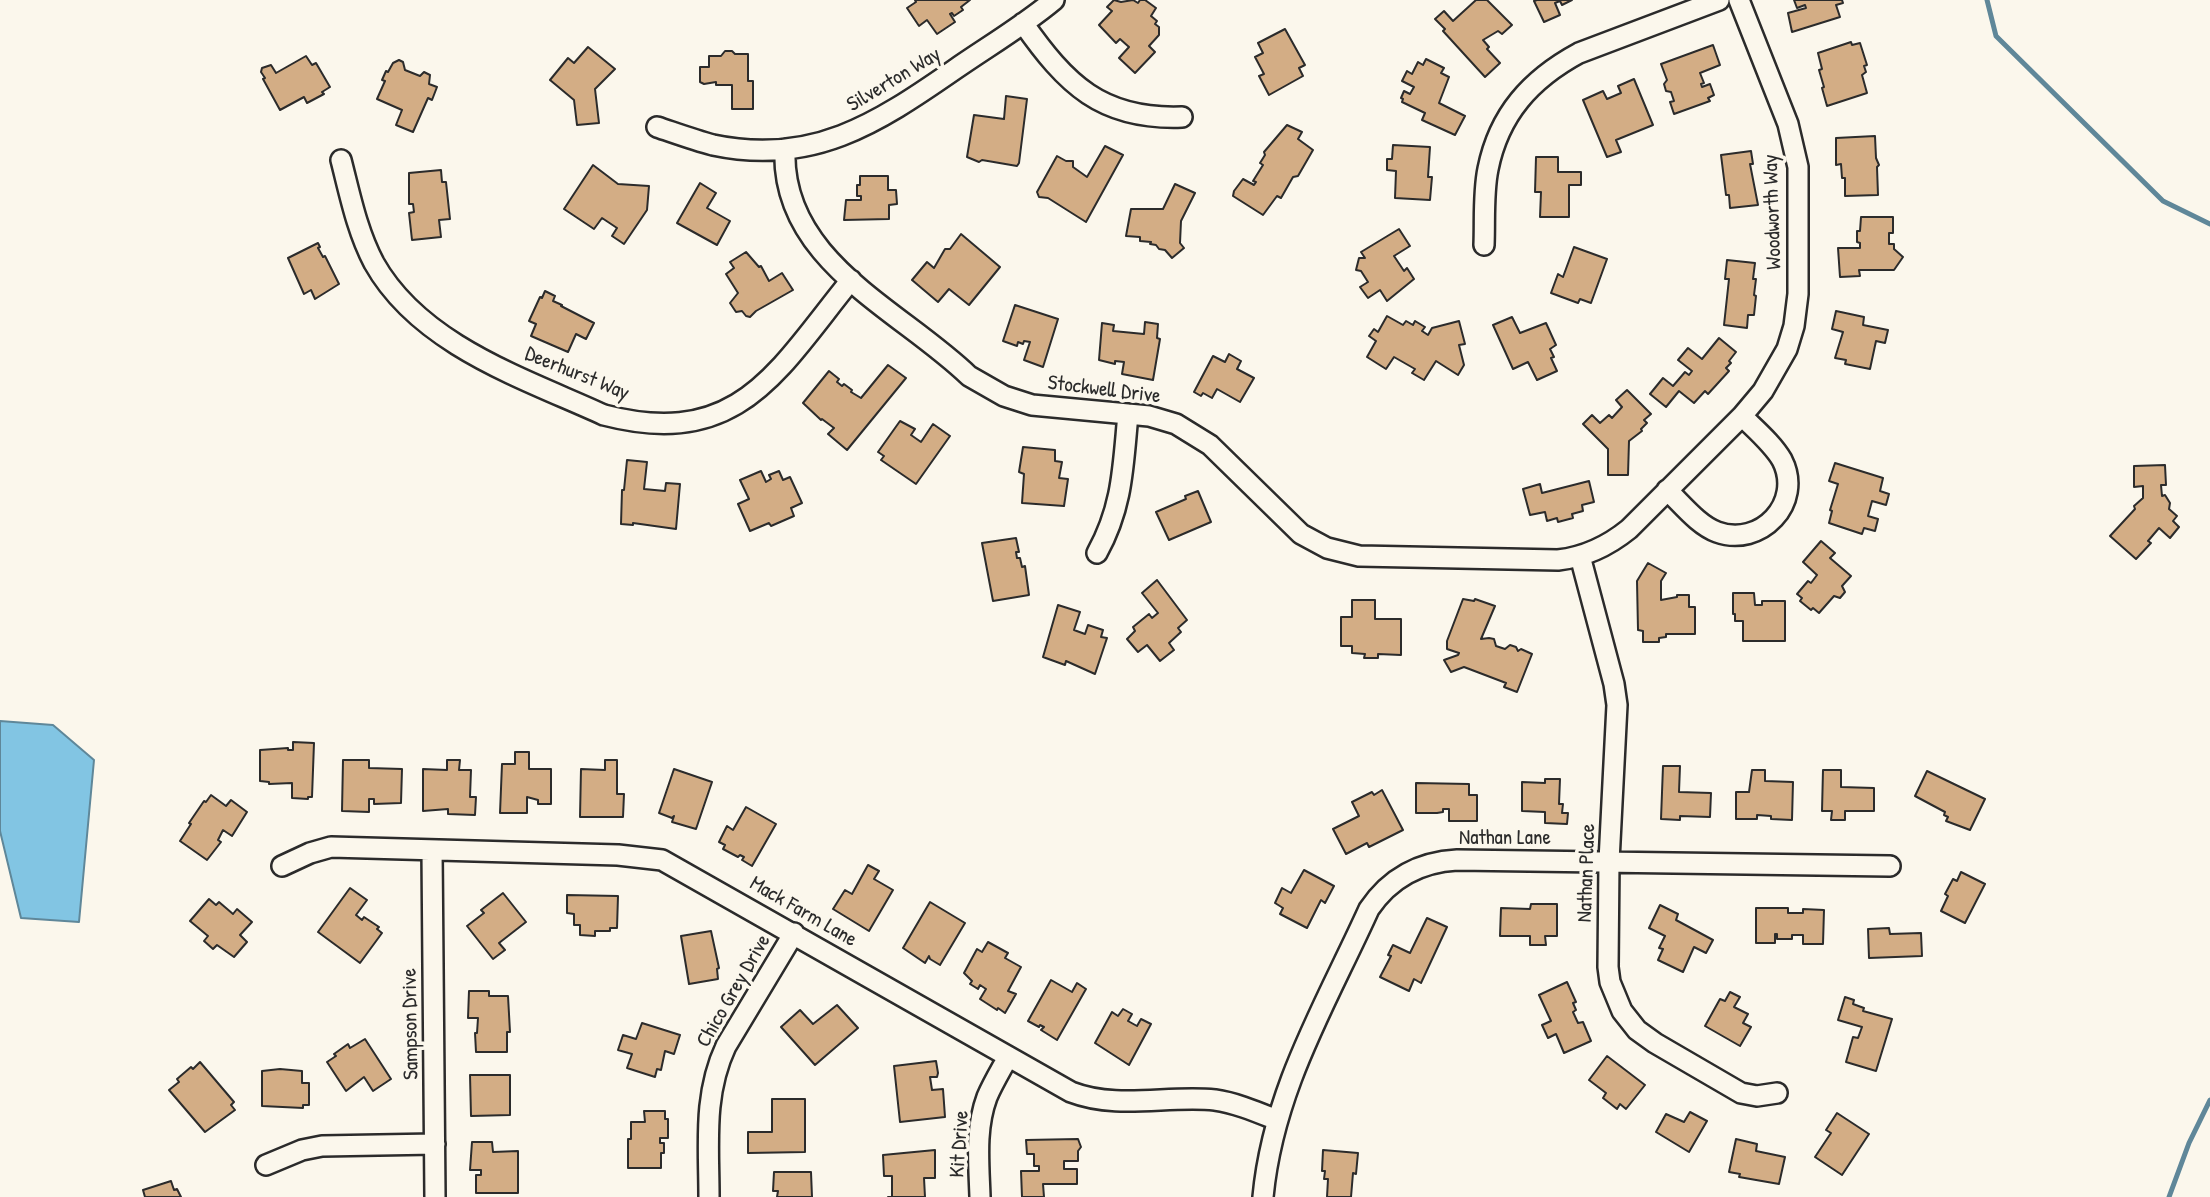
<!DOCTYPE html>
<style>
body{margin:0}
canvas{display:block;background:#fbf7ec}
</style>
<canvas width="2210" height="1197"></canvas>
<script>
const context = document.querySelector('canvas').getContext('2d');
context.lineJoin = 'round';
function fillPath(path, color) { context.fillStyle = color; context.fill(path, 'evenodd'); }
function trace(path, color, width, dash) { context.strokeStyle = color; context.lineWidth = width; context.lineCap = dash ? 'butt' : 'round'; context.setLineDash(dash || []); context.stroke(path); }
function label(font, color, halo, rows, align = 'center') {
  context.font = font + ' "Patrick Hand",sans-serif'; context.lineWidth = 7; context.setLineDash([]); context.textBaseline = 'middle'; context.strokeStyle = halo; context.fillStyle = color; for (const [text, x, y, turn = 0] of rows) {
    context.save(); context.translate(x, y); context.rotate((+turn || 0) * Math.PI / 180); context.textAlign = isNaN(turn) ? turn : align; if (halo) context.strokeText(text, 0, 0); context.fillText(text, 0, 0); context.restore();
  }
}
const water = new Path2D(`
 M0,721L53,725L94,760L79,922L21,918L0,831Z`);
const stream = new Path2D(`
 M1987,0L1996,36L2163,201L2210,224
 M2169,1197L2189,1143L2210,1100`);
const building = new Path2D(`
 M915,0H970L961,7L963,10L954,16L952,13L950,14L955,22L937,34L927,20L919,26L907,8L916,2Z
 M1114,0L1121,2L1133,0L1138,3L1140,0H1145L1156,8L1151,16L1157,21L1155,24L1159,27V35L1149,46L1155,52L1135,73L1119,58L1129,47L1120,39L1116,43L1099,25L1112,11L1107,7Z
 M1476,0H1487L1512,25L1502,34L1498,31L1483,40L1489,47L1487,49L1500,63L1485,77L1443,31L1445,29L1435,19L1444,11L1453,21Z
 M1537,0H1572L1562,5L1560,1L1555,3L1560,15L1544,22L1534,1Z
 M1794,0H1842L1843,3L1836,5L1840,17L1792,32L1788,13L1806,8L1805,5L1797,8Z
 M1285,29L1305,65L1299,68L1303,76L1269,95L1259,76L1264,74L1255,57L1263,53L1258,43Z
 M1851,42L1852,45L1860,43L1867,65L1864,66L1866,72L1862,75L1867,93L1827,106L1822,88L1824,87L1819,70L1822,69L1818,53Z
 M1713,45L1720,65L1700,73L1704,83L1701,84L1702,87L1710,84L1714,95L1708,98L1710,101L1674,114L1670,102L1674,101L1671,92L1666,91L1664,84L1667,80L1661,64Z
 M588,47L615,69L595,89L599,123L577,125L574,100L550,80L568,58L574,63Z
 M725,51H732L735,54H748V81H753V109H732V85H716V82L704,84L700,82V67H709V56H721Z
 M306,56L312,65L316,63L330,87L322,92L324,94L307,103L304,97L280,110L263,79L265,78L261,72L262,68L271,65L276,73Z
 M1426,59L1444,68L1441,73L1449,77L1439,103L1465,116L1455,135L1422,120L1425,113L1402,102L1403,99L1401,98L1404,91L1410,94L1414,87L1402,81L1407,71L1412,74L1418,62L1423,65Z
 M399,60L403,62L405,70L420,76L424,72L430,75L429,84L437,87L432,100L428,98L413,132L396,125L402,110L377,99L385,81L382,80L386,71L388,72L393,63Z
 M1634,79L1653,125L1616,140L1621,152L1607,157L1583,100L1603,91L1607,99L1621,93L1618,86Z
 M1006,96L1027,99L1019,163L1017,166L982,160L979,162L967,157L974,115L1004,119Z
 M1287,125L1302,132L1298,139L1313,150L1298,176L1293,177L1281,198L1277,196L1263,215L1233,196L1234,191L1243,179L1254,185L1256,182L1253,181L1263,165L1260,163L1265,155L1264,152Z
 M1875,136L1876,158L1879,165L1877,167L1878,195L1845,196V178H1842L1841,164L1836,165V138Z
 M1393,145L1430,147L1428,177H1432L1430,200L1395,198L1396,171L1387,170V159H1392Z
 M1105,146L1123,155L1086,222L1048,198L1039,197L1037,192L1057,156L1066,161H1073V167L1087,177Z
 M1751,151L1753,164H1750L1758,205L1730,208L1729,195H1726L1721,155Z
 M1536,157H1558V172H1581V185H1569V217H1540L1541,192H1535Z
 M593,165L618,184L649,186L647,210L624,244L612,236L617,228L602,218L594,229L564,209Z
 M441,170L442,182H446L450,219L439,220L441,237L412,240L409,213L414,212L413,204H409V173Z
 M860,176H888V190H896L897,204L889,205V219L844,220L846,200H861V196H857V185H860Z
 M700,183L716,193L707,208L730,221L717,245L677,223Z
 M1175,184L1195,193L1181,221L1180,243L1184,248L1172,258L1165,250L1159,249L1156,245L1150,244L1151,242L1140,241V237L1126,236L1131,209H1163Z
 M1861,217H1893V233H1889V244H1894V249L1903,257L1894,270H1859L1860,276L1840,277L1838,248H1860V243L1857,242V231H1860Z
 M1399,229L1410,246L1394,256L1404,271L1407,268L1414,279L1387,301L1380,290L1368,298L1360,287L1368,282L1361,271L1356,270L1359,258H1365L1361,252Z
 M961,234L1000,267L969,305L949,289L938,302L912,280L927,262L934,268L945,249H950Z
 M318,243L320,247L318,248L323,257L325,256L339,284L315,299L311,290L304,294L288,258Z
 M1574,247L1607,259L1591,303L1580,299L1578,303L1551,293L1558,274L1563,277Z
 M746,252L759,267L761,266L769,281L782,273L793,290L756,311L750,317L746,316L742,311L736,312L730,303L738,293L726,274L734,268L730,262Z
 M1727,260L1755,263L1753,279H1756L1754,295L1756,296L1754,315H1748L1747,328L1724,325L1729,279H1725Z
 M545,291L555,296L553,301L562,305L561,306L594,323L586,339L576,334L568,352L531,336L536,324L529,321L540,297L542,298Z
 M1015,305L1058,319L1043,367L1024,360L1030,342L1024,341L1023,344L1018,342L1017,346L1003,341Z
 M1836,311L1864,317L1863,325L1888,330L1885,343L1876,341L1870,369L1845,364L1846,360L1835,358L1843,332L1832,329Z
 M1387,316L1403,325L1406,321L1413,325L1415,321L1425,327L1422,331L1428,335L1432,328L1459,321L1465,344L1459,345L1464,365L1458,375L1436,361L1424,380L1412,373L1415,369L1394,357L1386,369L1367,357L1376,341L1369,336L1374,329L1378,332Z
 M1512,317L1520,333L1546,323L1556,345L1550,349L1554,357L1551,358L1557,371L1537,380L1528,362L1513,369L1493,325Z
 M1145,322L1158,324L1157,338L1160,339L1153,380L1122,374L1124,362L1115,361V364L1099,360L1102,323L1114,325L1113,331L1144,334Z
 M1719,338L1736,352L1729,361L1731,363L1726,368L1729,371L1708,394L1705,391L1694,403L1679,391L1666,407L1650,394L1663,378L1673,386L1685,372L1689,375L1692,371L1678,360L1688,348L1702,359Z
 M1229,354L1241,361L1237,369L1254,378L1240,402L1217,389L1212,398L1203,393L1201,396L1194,392L1213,356L1225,362Z
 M888,365L906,378L847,450L828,434L834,428L822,419L821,420L803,403L829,371L839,379L837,382L842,386L844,384L852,390L851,392L861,398Z
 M1627,390L1651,414L1644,420L1647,423L1641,429L1642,431L1629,441L1628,475H1608V449L1583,424L1592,415L1600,423L1609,415L1612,418L1622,407L1616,400Z
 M900,421L915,429L911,435L921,442L933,424L950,436L916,484L881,460L884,456L878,452Z
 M1023,447L1055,450V461L1062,462L1059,478L1068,479L1064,506L1022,503L1024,474L1019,472Z
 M627,460L647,462L644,489L665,491L666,483L680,484L676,529L633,523V525L621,524L622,490H624Z
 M1835,463L1883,478L1880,491L1889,494L1886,505L1872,501L1868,516L1878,519L1875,531L1864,528L1862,534L1829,523L1832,511L1830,510L1838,484L1829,481Z
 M2165,465L2166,485H2161L2162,496L2165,495L2170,503L2169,509L2177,516L2173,521L2179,527L2170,538L2159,528L2148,541L2151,543L2136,559L2110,536L2135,509L2134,506L2143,498V486L2134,487V466Z
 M761,471L766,482L771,479L769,475L779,471L783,480L790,477L802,503L791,508L794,516L771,526L769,523L750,531L738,504L749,499L740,480Z
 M1589,481L1594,502L1582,505L1583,511L1572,514L1573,518L1558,522L1557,518L1547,521L1545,512L1530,515L1523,489L1540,484L1542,493Z
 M1198,491L1211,522L1169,540L1156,512L1186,499L1185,496Z
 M1016,538L1019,552H1016L1017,558H1020L1022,567L1025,566L1029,595L993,601L982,543Z
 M1821,541L1835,553L1830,558L1851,576L1842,586L1845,592L1840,598L1834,596L1819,613L1813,608L1811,610L1800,601L1802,598L1797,594L1808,581L1811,583L1817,575L1803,562Z
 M1648,563L1666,573L1661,581V600L1677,597V595H1689V607H1695V634H1666V637L1659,638V642H1643V631L1638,630L1637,581Z
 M1157,580L1187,620L1178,628L1181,632L1169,643L1174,650L1160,661L1147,645L1138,652L1127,639L1135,631L1133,627L1149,614L1152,618L1158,613L1142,593Z
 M1733,593H1754L1755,605H1762V601H1785V641H1743V621H1735V614H1733Z
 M1463,599L1474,601L1475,599L1495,606L1481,639L1489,638L1494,639L1496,646L1505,649L1510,645L1516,647L1518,651L1521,649L1532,654L1517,692L1504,687L1506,683L1464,667L1451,672L1444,660L1458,655L1459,653L1447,649V641Z
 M1352,600H1375V619H1401V655L1378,654V658H1364L1365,654L1352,653V646H1341V617H1352Z
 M1058,605L1080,612L1074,630L1085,634L1088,625L1103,630L1101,637L1107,638L1095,674L1066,661L1065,665L1043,657Z
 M293,742L314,743L312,797H308V799L292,798V783L269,784V782L260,781V750L288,748V750H293Z
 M515,752H529V769H551V804H538V800L527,797V813H500L502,764H515Z
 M343,760H369V768L402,769L401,803L374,804V799H369V812L342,811Z
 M447,760H460L459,770H471L470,797H476L475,815L448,814V809L423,811V769L447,770Z
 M605,760H617V794H624L623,817H580L581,769L605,770Z
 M1663,766H1680L1679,792L1711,793L1710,817L1680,816V820L1661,819Z
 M674,769L712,782L696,829L672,822L674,816L672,818L659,813Z
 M1752,770H1765V781L1793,782L1792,820L1771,819V816L1757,815V819H1736V792H1749Z
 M1823,770H1841V787L1874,788V811H1845V820H1831L1832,811H1822Z
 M1927,771L1985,799L1970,830L1946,821L1948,817L1944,815L1945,812L1915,796Z
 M1545,779H1560L1559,804H1563L1562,813H1568L1567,824L1545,823V812L1522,811V782L1545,783Z
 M1416,783L1469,784V795H1477V821H1449V809H1443V812L1437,813H1416Z
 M1382,790L1403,830L1369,847L1367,843L1346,854L1333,829L1359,816L1352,802L1372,792L1374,795Z
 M211,795L226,806L231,800L247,812L232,836L223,830L218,840L221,842L207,860L180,841L191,824L189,823L204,801L206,802Z
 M746,807L776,824L752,866L742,860L744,857L740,855L738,857L723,849L725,845L719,842L727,826L733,830Z
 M868,865L879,871L874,879L893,890L869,931L833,909L845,890L852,894Z
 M1304,870L1334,886L1325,903L1321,900L1307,928L1280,914L1283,908L1275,903L1282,888L1291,893Z
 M1961,872L1985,884L1965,923L1941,911L1948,896L1945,894L1953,879L1957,881Z
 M350,888L367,900L356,915L362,920L364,917L379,927L377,929L382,933L360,963L318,932Z
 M503,893L526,922L499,943L505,950L493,959L467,926L484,913L481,910Z
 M567,895L618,896L617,928H610V931H595V936L580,935V925H574V914L567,913Z
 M209,899L216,905L219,902L233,914L237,909L252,922L240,935L247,942L234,957L217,945L213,949L204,941L208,936L190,921Z
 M930,902L965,923L940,965L930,959L929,956L925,963L903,948Z
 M1531,904H1557V936H1545L1546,945H1530V936H1500L1501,908L1530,909Z
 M1660,905L1678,914L1676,920L1713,940L1706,953L1694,947L1683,972L1658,960L1663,949L1659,948L1665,936L1649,928Z
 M1756,908H1788V913H1803V909L1824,910L1823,944H1803V935H1792V939H1777V934H1775V943H1756Z
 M1427,918L1447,927L1421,983L1414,979L1409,991L1380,977L1391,956L1388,955L1393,945L1410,953Z
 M1889,928L1890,934L1921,933L1922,956L1869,958L1868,929Z
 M711,931L719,968L717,969L718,979L689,984L681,936Z
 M988,942L1008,953L1005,958L1021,967L1008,991L1016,994L1005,1013L998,1008L997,1010L980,999L986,989L980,985L978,989L970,984L972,981L964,973L977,949L982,952Z
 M1051,980L1072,992L1077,983L1086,989L1057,1040L1041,1030L1044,1027L1040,1025L1039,1027L1028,1021Z
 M1567,982L1576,1002L1573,1003L1576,1010L1573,1012L1578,1023L1583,1022L1591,1041L1564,1053L1556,1034L1548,1038L1542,1025L1551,1021L1539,995Z
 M469,991H489V996H508L510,1032H507V1052H476L475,1033H477L478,1018H468Z
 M1730,992L1740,997L1734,1007L1748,1014L1743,1023L1751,1027L1740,1046L1705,1026L1720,999L1725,1001Z
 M1845,997L1854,1000L1853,1004L1864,1008L1863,1011L1892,1019L1876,1071L1846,1062L1853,1037L1858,1038L1862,1027L1838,1020Z
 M837,1005L858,1028L815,1065L781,1027L800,1010L813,1024Z
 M1123,1009L1132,1014L1128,1021L1137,1026L1141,1019L1151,1024L1129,1065L1095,1043L1112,1012L1118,1016Z
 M642,1023L680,1035L674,1054L665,1051L661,1070L657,1069L655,1077L627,1068L632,1054L618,1050L623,1035L636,1039Z
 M365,1039L391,1079L373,1091L364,1077L346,1091L327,1062L336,1056L334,1054L348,1044L350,1048Z
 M1607,1056L1645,1085L1626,1109L1620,1104L1617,1109L1603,1098L1606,1093L1589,1080Z
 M936,1061L938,1073L937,1077H930L932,1090L943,1089L945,1117L900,1122L894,1066Z
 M200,1062L234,1102L231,1105L235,1110L205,1132L169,1090L179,1082L177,1079L191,1067L193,1069Z
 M280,1069L302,1071V1083H309V1105H303V1108L262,1106V1071Z
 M470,1075H510V1115L471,1116Z
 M772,1099H805V1152L748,1153V1132H772Z
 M644,1111H665V1119H668V1138H660V1143H664V1153H661V1168H628V1139H631V1122H645Z
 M1690,1112L1707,1121L1689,1152L1656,1132L1666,1114L1684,1122Z
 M1837,1113L1869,1134L1842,1175L1815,1157L1831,1133L1826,1130Z
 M1078,1139L1081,1147L1078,1151V1161H1064V1169H1077V1184H1043L1044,1197H1022L1021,1171H1039V1166H1034V1154H1027L1026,1140Z
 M1736,1139L1757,1144L1756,1151L1785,1157L1779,1184L1739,1177L1740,1174L1729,1172Z
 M472,1142H492L493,1152L518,1151V1193H476V1175H481V1170H470Z
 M935,1150V1178H924L925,1197H888H892V1176H884L883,1155Z
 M1323,1150L1358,1153L1356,1174L1353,1173L1351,1197H1327L1328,1179H1324L1325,1171H1322Z
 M774,1172H811L812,1197H777L778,1191H773Z
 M171,1181L174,1190L177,1189L181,1197H145L143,1190Z`);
const street = new Path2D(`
 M1023,23C1066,84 1101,120 1182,117
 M657,127C675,133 694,140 713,145C812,166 876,124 954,70C987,47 1023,26 1054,0
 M785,149C780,261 901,310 969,376L1004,396L1032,405L1149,416L1176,424L1210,445L1301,534L1327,548L1359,556L1558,560C1586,557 1608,546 1629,529L1742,416L1763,391L1787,349L1794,326L1798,294V167L1788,124L1739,0
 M341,160C350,195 357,231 374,263C420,345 523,378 604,415C739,450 777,371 851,280
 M1484,245C1485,221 1483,193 1488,169C1499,114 1531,79 1579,53L1719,0
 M1667,490C1682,504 1698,525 1717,532C1760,548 1804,503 1782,460C1773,444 1755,429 1742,416
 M1097,553C1123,506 1123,466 1128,414
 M1580,556L1614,684L1617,705L1609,861L1608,967L1610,982L1622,1011L1637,1030L1655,1043L1741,1093L1757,1096L1777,1093
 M432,850L435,1197
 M282,866L310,853L331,847L618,855L662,860L1071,1092C1118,1110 1167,1095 1215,1100C1236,1103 1257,1112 1277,1120
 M266,1165L302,1150L322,1146L435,1144
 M709,1197C709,1144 703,1095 726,1046L794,933
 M980,1197C979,1164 975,1129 987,1097C993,1083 1001,1070 1008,1057
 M1263,1197C1273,1090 1326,1004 1369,909C1390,878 1420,862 1457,860L1890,866`);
const streetNames = [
 ["Silverton Way",894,80,-31],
 ["Woodworth Way",1773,212,-92],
 ["Deerhurst Way",577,374,22],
 ["Stockwell Drive",1104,390,7],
 ["Nathan Lane",1505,838],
 ["Nathan Place",1587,873,-88],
 ["Mack Farm Lane",803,912,30],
 ["Chico Grey Drive",734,991,-60],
 ["Sampson Drive",411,1024,-91],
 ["Kit Drive",960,1144,-86]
];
fillPath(water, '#82c5e3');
trace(water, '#5f8799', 2);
trace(stream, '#5f8799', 5);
fillPath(building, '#d3ad85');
trace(building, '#2b2b2b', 2);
trace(street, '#2b2b2b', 24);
trace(street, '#fbf7ec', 19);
label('21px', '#2b2b2b', '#fbf7ec', streetNames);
</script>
